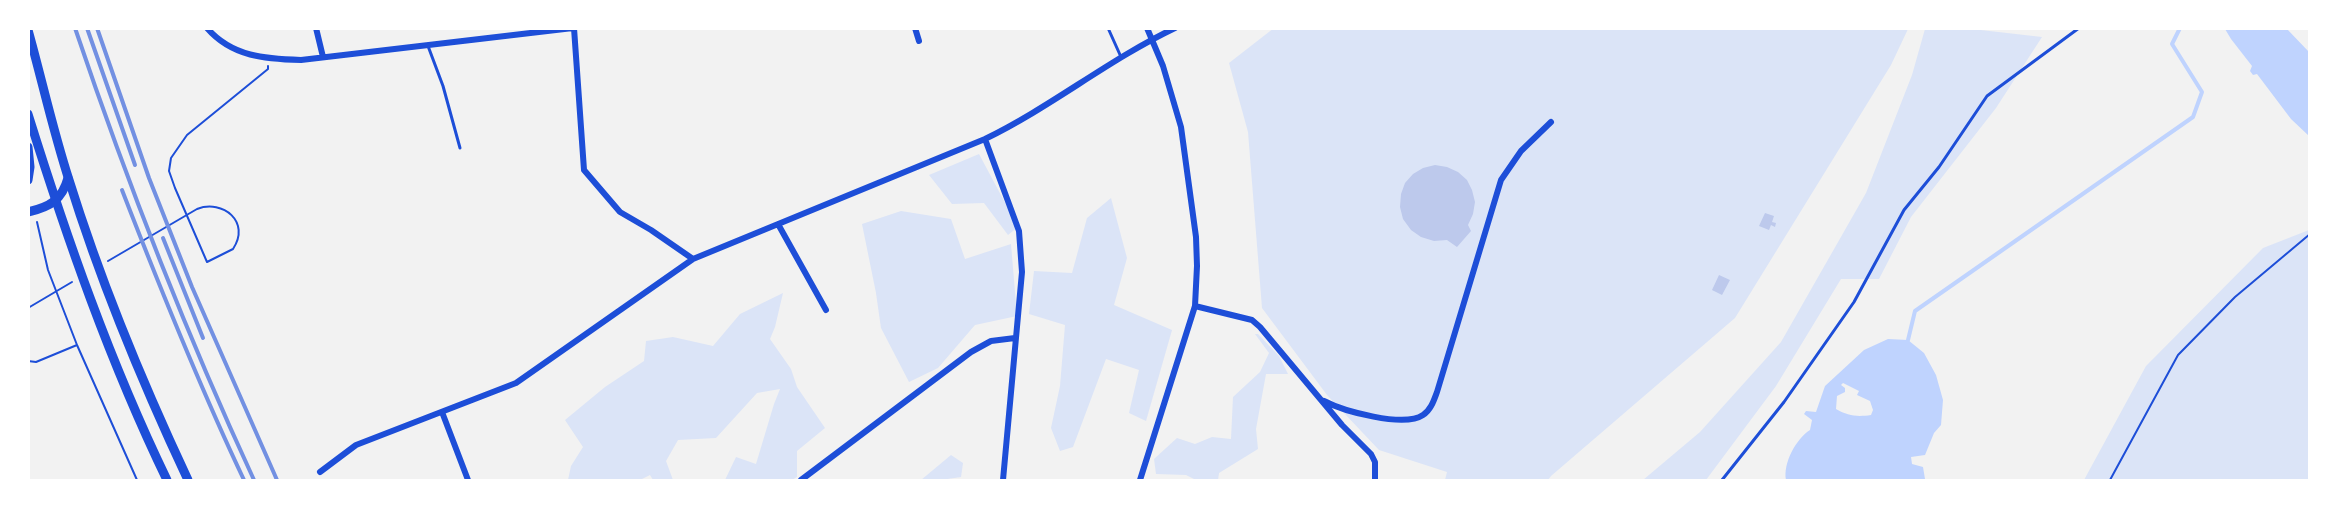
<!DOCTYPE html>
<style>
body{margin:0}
#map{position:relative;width:2338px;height:509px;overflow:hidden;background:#f2f2f2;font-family:Georgia,serif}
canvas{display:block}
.frame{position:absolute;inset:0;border:30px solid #fff;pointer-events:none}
</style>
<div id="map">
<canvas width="2338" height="509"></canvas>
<div class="frame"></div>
</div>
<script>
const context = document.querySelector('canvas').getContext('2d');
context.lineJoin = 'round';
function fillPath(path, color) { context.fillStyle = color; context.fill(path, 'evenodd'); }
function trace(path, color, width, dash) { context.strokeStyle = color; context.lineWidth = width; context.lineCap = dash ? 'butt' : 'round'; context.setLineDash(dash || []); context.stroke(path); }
const green = new Path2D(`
 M1274,28L1908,29L1891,65L1735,318L1551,476L1548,480H1445L1447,472L1379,450L1327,395L1262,308L1248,132L1229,63Z
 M1925,29H1972L2042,37L1996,108L1911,217L1879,279H1841L1776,386L1706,480H1643L1700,432L1781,342L1866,193L1912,75Z
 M979,154L1018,227L1008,235L984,203L952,204L929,175Z
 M1111,198L1127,258L1114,305L1172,330L1146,421L1129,413L1139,370L1106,359L1073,447L1060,451L1051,428L1060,386L1065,325L1029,314L1034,271L1072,273L1087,218Z
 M901,211L951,219L965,259L1011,244L1017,316L975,325L938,368L909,382L881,328L876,293L862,224Z
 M2309,230V480H2084L2146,366L2263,248Z
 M783,293L775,327L770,339L791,369L797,387L825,428L797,451V477L792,480H725L736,457L756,464L774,404L780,389L757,393L716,438L678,440L666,461L673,480H653L650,475L640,480H568L571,466L583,447L565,420L605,387L644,361L646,341L673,337L713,346L740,314Z
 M1255,334H1258L1279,356L1288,374H1266L1256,429L1258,449L1219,473L1218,480H1196L1186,475L1156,474L1154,459L1177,438L1195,444L1212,437L1231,439L1233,397L1260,372L1269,353Z
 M951,455L963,463L961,477L940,480H921Z`);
const water = new Path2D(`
 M2225,29H2287L2309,52V136L2291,119L2257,74L2253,75L2250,71L2252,66L2231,39Z
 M1888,339L1908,340L1924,353L1936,375L1943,400L1941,425L1934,433L1925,455L1911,457L1912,464L1923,467L1925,479L1786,480C1783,463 1796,439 1810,430L1812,420L1804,414L1806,411L1816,412L1825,386L1864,350ZM1843,383L1859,391L1857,395L1870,401L1873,410L1871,415C1857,417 1848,416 1836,409L1837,396L1845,392V388L1841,385Z`);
const stream = new Path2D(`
 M1908,340L1915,311L2193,117L2202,92L2172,44L2180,28`);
const building = new Path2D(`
 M1435,165L1447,167L1458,172L1467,180L1472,190L1475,202L1473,214L1468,225L1471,231L1457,247L1447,240L1434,241L1421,237L1411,230L1403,219L1400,207L1401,194L1405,183L1413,174L1423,168Z
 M1765,213L1774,216L1772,222L1776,223L1775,227L1771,225L1769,230L1759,226Z
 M1719,275L1730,280L1722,295L1712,290Z`);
const path = new Path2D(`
 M37,222L48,270L77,345L137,480
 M108,261L197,209C223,199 251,222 233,249L207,262L175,188L169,171L171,158L187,135L268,69V66
 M28,308L72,282
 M28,361L36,362L77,345
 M2110,480L2178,355L2235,297L2310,234`);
const service = new Path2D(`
 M1108,28L1121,57
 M428,46L443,86L460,148
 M1722,480L1784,402L1854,302L1904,210L1939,167L1987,96L2079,28`);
const minor = new Path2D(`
 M207,28C232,57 266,59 301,60L573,28
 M316,28L323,57
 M574,28L584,170L620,212L651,230L693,259
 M915,28L919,41
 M985,139L1019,231L1022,272L1003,480
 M778,224L826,310
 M1195,306L1252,320L1260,327L1342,425L1371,454L1375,462V480
 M1324,401C1343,411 1404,428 1423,415C1431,410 1434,400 1437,392L1501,180L1521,151L1551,122
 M442,412L468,480
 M320,472L356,445L516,383L693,259L985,139C1051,107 1108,60 1175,28
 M801,480L971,352L991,341L1015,338
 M1140,480L1195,306L1197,266L1196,237L1181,127L1163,66L1147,28`);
const secondary = new Path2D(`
 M28,147L30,167L28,180
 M28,212C50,207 62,200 68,178`);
const primary = new Path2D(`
 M28,30C42,80 53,131 69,180C101,283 142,382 188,480
 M28,114C67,239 110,362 167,480`);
const rail = new Path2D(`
 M75,28C127,182 186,333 254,480
 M87,28L135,165
 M97,28L149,178L192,287L277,480
 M122,190C160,288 199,385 244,480
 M163,238L203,338`);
fillPath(green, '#dbe4f7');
fillPath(water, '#bfd3fe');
trace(stream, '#bfd3fe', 4);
fillPath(building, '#bdc9ec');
trace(path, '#1d4ed8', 2);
trace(service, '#1d4ed8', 3);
trace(minor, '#1d4ed8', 6);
trace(secondary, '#1d4ed8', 9);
trace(primary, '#1d4ed8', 9);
trace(rail, '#7290e2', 4);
</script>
